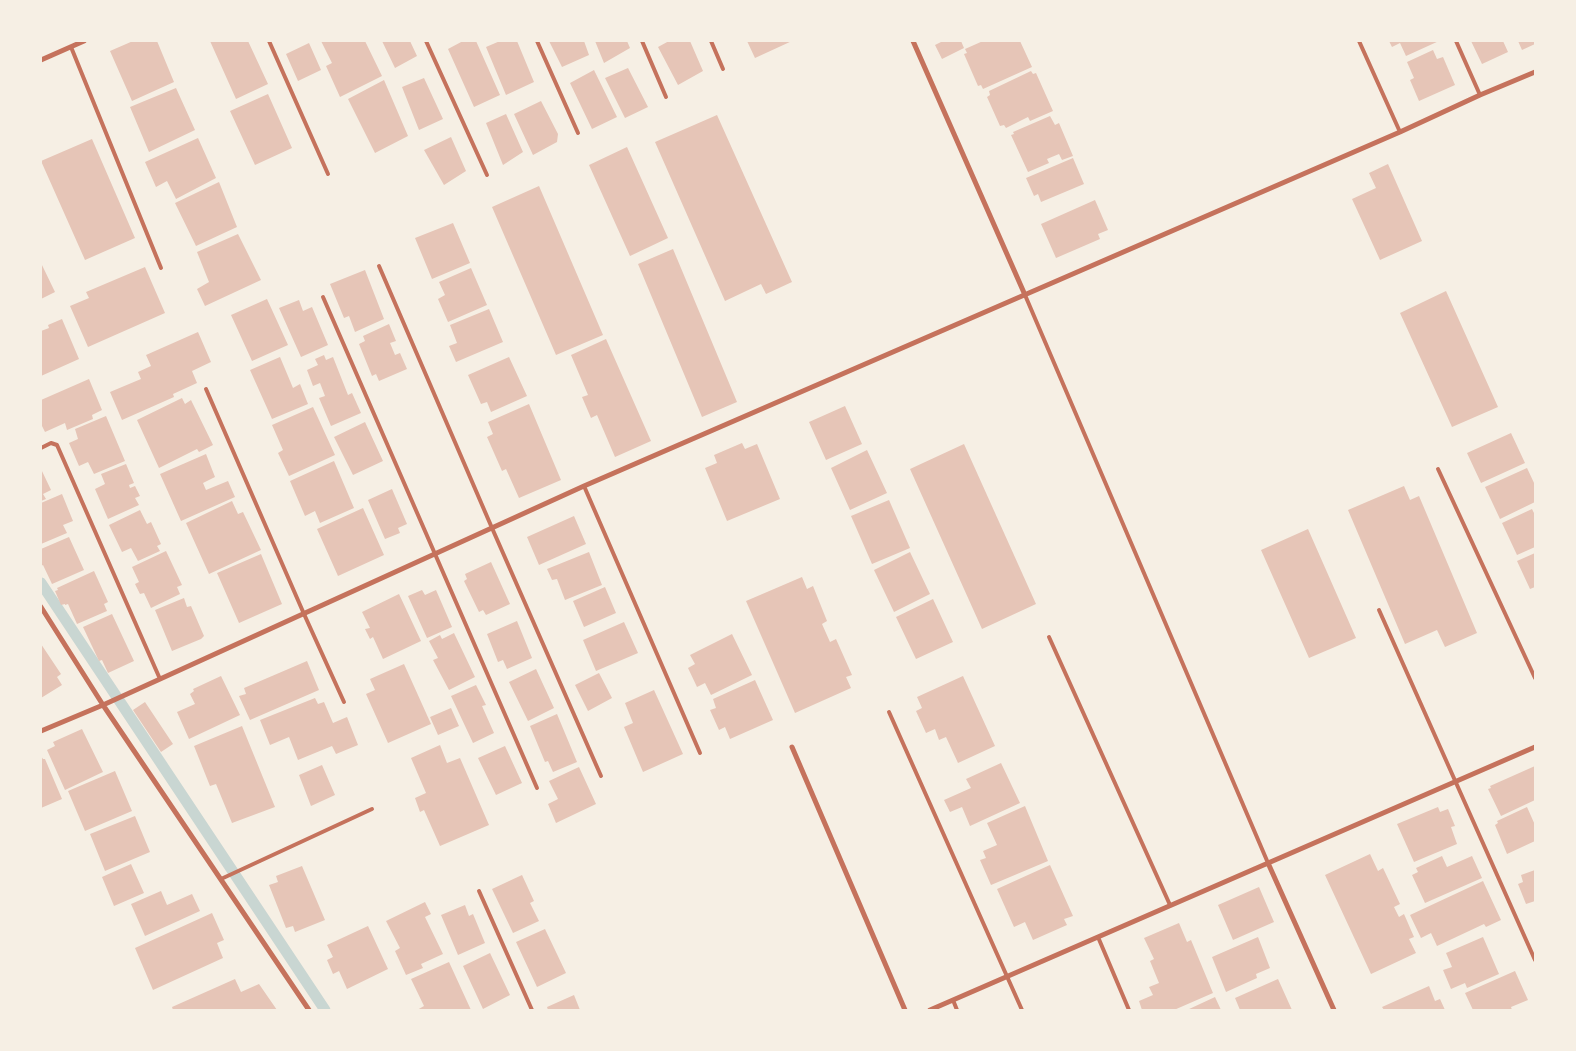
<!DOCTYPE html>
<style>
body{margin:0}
#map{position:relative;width:1576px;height:1051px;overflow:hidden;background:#f6efe4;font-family:Rubik,sans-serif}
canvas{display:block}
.frame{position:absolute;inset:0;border:42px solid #f6efe4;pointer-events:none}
</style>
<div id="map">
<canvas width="1576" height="1051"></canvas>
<div class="frame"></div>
</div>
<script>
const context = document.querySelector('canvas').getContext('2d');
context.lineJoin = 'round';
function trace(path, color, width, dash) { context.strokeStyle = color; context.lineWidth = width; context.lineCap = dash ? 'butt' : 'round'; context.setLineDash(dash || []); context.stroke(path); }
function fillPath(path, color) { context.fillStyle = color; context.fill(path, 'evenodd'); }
const stream = new Path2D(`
 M41,583L325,1010`);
const building = new Path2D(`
 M133,41H157L174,82L132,101L110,51Z
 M210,41H248L268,84L236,99Z
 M321,41H365L382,76L340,97L326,66L332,63Z
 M382,41H410L417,56L395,68Z
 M463,41H476L500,95L474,107L448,49Z
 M500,41H517L534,82L506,95L486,47Z
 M549,41H584L589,55L562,67Z
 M595,41H627L630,48L604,63Z
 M669,41H690L703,71L678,85L658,47Z
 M747,41H792L755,58Z
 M943,41H961L964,48L942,59L935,45Z
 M983,41H1020L1032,67L983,89L981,85L978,86L964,54L967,53L965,49Z
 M1389,41H1439L1406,56L1400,43L1392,47Z
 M1471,41H1503L1508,52L1482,64Z
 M1518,41H1535V44L1522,50Z
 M309,43L321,70L298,81L286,54Z
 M1433,50L1437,59L1443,57L1455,85L1419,101L1410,80L1414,78L1407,62Z
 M628,68L648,107L625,118L605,78Z
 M594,70L617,117L592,129L570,83Z
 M1031,71L1033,74L1036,73L1053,111L1030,121L1028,117L1006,128L1004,125L1000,126L987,97L990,95L989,91Z
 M424,78L443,119L419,130L402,87Z
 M384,80L408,136L375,153L348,99Z
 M176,88L195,130L149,152L130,107Z
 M268,94L292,148L255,165L230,111Z
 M541,101L558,134L557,142L533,155L514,114Z
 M506,114L523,152L503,165L486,123Z
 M717,115L792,282L766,294L761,284L725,301L655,142Z
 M1050,116L1055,125L1059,123L1073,156L1062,160L1059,154L1047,159L1049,163L1028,172L1011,135L1014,134L1013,132Z
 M451,137L466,171L444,185L424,150Z
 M198,138L216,178L176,199L167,181L156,187L145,162Z
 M92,139L135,238L85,260L41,161Z
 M627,147L668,238L630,256L589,165Z
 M1073,158L1084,184L1041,202L1038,194L1034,196L1026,178Z
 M1388,164L1422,241L1380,260L1352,199L1376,188L1369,173Z
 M219,182L237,227L196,246L175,203Z
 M539,186L603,335L556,355L492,207Z
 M1095,200L1108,230L1098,234L1100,239L1056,258L1041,224Z
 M453,223L470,263L432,279L415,238Z
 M238,234L261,280L205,306L197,289L209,282L197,252Z
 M673,249L737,402L702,417L638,264Z
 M41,263L55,292L41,299Z
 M145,267L165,313L88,347L70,306L89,298L86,292Z
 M471,268L487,305L448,322L438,299L445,295L439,282Z
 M365,270L384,319L355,332L349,316L344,318L330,284Z
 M1446,291L1498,407L1452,427L1400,313Z
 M267,299L288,345L252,361L231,315Z
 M299,300L303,311L312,307L328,345L301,357L279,308Z
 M489,309L503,342L456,362L449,346L457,343L450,325Z
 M62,319L79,359L41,376V331L49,328L48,325Z
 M389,324L396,341L390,343L395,355L400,353L407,369L379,381L376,374L372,376L359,344L365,341L363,336Z
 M198,332L211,362L192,371L197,383L173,394L174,397L122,420L110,392L141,379L138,372L151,366L146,355Z
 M606,339L651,441L615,457L597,415L591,418L582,397L588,395L571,355Z
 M324,355L326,360L333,357L348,395L352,393L361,413L331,426L319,398L325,396L320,383L313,386L307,370L318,365L315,359Z
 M280,357L293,388L300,384L308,404L272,419L250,370Z
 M509,357L527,396L491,412L487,402L481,404L468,375Z
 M89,379L102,410L92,415L93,419L67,430L65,423L45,432L41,424V400Z
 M182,398L185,404L191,400L213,445L199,452L197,449L159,468L137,420Z
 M529,404L561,480L519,498L506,469L502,471L487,437L493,434L488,422Z
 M845,406L862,444L826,460L809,422Z
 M313,407L335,455L289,476L278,453L283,450L272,425Z
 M106,416L125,461L94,474L88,462L79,466L69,443L78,439L75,429Z
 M365,422L383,461L353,475L334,437Z
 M1511,433L1525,463L1481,483L1467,453Z
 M742,443L745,449L757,444L780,499L727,521L705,468L717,463L714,455Z
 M964,444L1036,604L982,629L910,469Z
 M867,450L887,493L850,510L831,468Z
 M206,454L215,477L203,483L206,490L228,481L235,497L181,521L160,474Z
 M334,461L354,508L320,523L315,511L305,516L290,481Z
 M126,464L134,483L129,485L130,488L135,486L140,496L135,498L139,505L108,519L95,489L105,484L101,474Z
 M1527,468L1535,485V502L1500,519L1485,487Z
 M41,469L51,490L43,494L46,499L41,501Z
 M1404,486L1410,500L1419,496L1477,633L1445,647L1437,630L1405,644L1348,510Z
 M392,489L407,524L398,528L400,533L385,539L368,500Z
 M62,494L73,521L63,525L67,533L41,544V503Z
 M889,500L910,548L872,564L851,516Z
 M232,501L238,514L243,512L261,550L209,574L186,523Z
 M363,508L384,555L338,576L317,529Z
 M1532,509L1535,515V547L1517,555L1502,523Z
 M140,510L147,524L151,522L161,544L157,546L160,551L138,561L131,548L122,552L109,525Z
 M574,516L586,544L539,565L527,537Z
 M1308,529L1356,638L1309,658L1261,550Z
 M69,537L84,570L52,584L43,565L41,566V549Z
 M166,551L182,585L177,587L180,594L151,608L144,593L140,594L135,584L139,582L132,567Z
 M589,552L602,585L565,600L557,579L552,580L547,569Z
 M910,552L930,594L894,612L874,570Z
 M1535,553V587L1530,589L1517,561Z
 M261,554L282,604L239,623L217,573Z
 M491,562L510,604L486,615L483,610L479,612L464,581L467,579L465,574Z
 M94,571L108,602L104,604L107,611L77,624L68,604L65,605V604L61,605L55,591L58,590L57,588Z
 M802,577L807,589L813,586L827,621L822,624L830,642L836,639L852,675L846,677L851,688L795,713L746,601Z
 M605,587L616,613L584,627L573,601Z
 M422,590L425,595L436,590L452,627L427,638L408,596Z
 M399,594L421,641L383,659L373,637L370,639L365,629L370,628L362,612Z
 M184,598L187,607L191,606L204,636L201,639L172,651L155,610Z
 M933,599L953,642L916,659L896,617Z
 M112,614L134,661L108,673L102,660L99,661L83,627Z
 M517,621L532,658L507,669L503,660L498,662L487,634Z
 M624,622L638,653L596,671L583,640Z
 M454,633L475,677L449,690L433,660L438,658L429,641L440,635L442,639Z
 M732,634L752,675L711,695L705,683L697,687L688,668L695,664L690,655Z
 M41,644L61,674L57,677L62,685L41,698Z
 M307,661L319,690L250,720L239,696L246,694L244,688Z
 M404,664L431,724L388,743L366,694L375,690L370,679Z
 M536,669L554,708L528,721L509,682Z
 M599,673L612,698L588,711L575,685Z
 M221,676L240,715L189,739L177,712L195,704L190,694L194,691L193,689Z
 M963,676L995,746L958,763L946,737L939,740L935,729L926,733L916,711L922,708L917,697Z
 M755,680L773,720L730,739L725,727L719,730L710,710L716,708L713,699Z
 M476,685L486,705L482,706L494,733L473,743L451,696Z
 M654,690L683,754L643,772L624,727L633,723L625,703Z
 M315,698L318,704L324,702L333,723L347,717L358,745L336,754L332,746L298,760L289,737L270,745L260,720Z
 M145,702L173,744L161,752L133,710Z
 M451,708L459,726L438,735L430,717Z
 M557,714L577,762L553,772L548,761L545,762L530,726Z
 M242,726L275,807L232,823L216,784L210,786L194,746Z
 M82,729L103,772L65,790L47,750L55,746L53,742Z
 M440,745L447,763L460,758L489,825L440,846L424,810L420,812L415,798L426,793L411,758Z
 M505,746L522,783L496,795L478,758Z
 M41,756L43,759H45L62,799L41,808Z
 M1001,763L1020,803L970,826L962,807L950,812L944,800L971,788L966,779Z
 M322,765L335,795L311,806L299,775Z
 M1535,766V800L1501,816L1488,789L1491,788L1490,786Z
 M579,767L596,804L556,823L548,804L558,799L549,781Z
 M115,771L132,811L85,831L68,791Z
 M1025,806L1048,861L991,885L980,860L986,858L983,851L997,845L987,823Z
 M1438,807L1440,812L1448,809L1455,826L1451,827L1457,844L1414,862L1397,824Z
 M1527,807L1535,825V841L1507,854L1495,825L1498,823L1497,821Z
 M135,816L150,852L105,871L90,834Z
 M1370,854L1378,871L1383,868L1400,904L1394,907L1399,917L1404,914L1414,937L1409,939L1416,953L1371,974L1325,875Z
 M1442,856L1447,867L1472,856L1482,878L1425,903L1412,875L1418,872L1416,868Z
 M131,864L144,893L114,906L102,877Z
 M1050,865L1073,916L1064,919L1067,925L1033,940L1025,922L1014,927L997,889Z
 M302,866L325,920L295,932L293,926L286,928L269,885L278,882L276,876Z
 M1535,870V901L1526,904L1518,884L1523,882L1521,875Z
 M522,875L534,901L530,903L539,921L513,933L492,889Z
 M1483,881L1501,920L1486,927L1484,924L1437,946L1431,933L1421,938L1410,915Z
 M1259,887L1274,922L1233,940L1218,905Z
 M161,891L167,905L192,894L200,911L145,936L131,904Z
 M425,902L431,914L425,917L443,954L421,964L423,968L406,975L395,951L400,948L386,921Z
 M465,905L469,916L473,914L485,943L458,955L441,915Z
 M212,913L224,940L217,943L223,958L153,990L135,948Z
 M1179,923L1187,942L1191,940L1213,993L1174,1010H1142L1139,1001L1153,995L1149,987L1159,983L1150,961L1154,959L1144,938Z
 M368,926L388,969L347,989L339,971L333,974L327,960L333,957L327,945Z
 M545,929L566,973L537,987L516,942Z
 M1258,937L1270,968L1256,974L1257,978L1226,992L1212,957Z
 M1483,937L1499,974L1467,988L1465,983L1451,989L1443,970L1452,967L1446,953Z
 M490,953L510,995L483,1009L463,966Z
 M449,962L471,1010H417L424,1006L411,979Z
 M1515,971L1528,1000L1511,1007L1512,1010H1473L1465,993Z
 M235,979L241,992L259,984L277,1010H173L172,1007Z
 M1278,979L1292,1010H1240L1235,998Z
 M1429,986L1435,1001L1440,999L1445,1010H1384L1382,1007Z
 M574,995L580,1010H548L547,1007Z
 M1215,997L1221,1010H1187Z`);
const service = new Path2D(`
 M269,41L328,174
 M426,41L487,175
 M537,41L578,133
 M642,41L666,97
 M711,41L723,69
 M1359,41L1400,132
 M1456,41L1480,95
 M71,47L161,268
 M379,266L492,528L601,776
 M1025,295L1268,863
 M323,297L537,788
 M206,389L304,614L344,702
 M41,448L51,443L57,445L160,679
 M1438,469L1535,678
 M584,486L700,753
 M1379,610L1535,960
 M1049,637L1170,905
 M889,712L1022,1010
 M221,879L372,809
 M479,891L532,1010
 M1098,937L1129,1010
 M953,1000L957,1010`);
const minor = new Path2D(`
 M913,41L1025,295
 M41,60L84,41
 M41,607L103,705L309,1010
 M41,731L103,705L584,486L1400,132L1480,95L1535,72
 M792,747L905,1010
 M1268,863L1334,1010
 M930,1010L1535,747`);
trace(stream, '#c9d6d2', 11);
fillPath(building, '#e6c5b7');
trace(service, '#c5725c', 4);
trace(minor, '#c5725c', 5);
</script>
